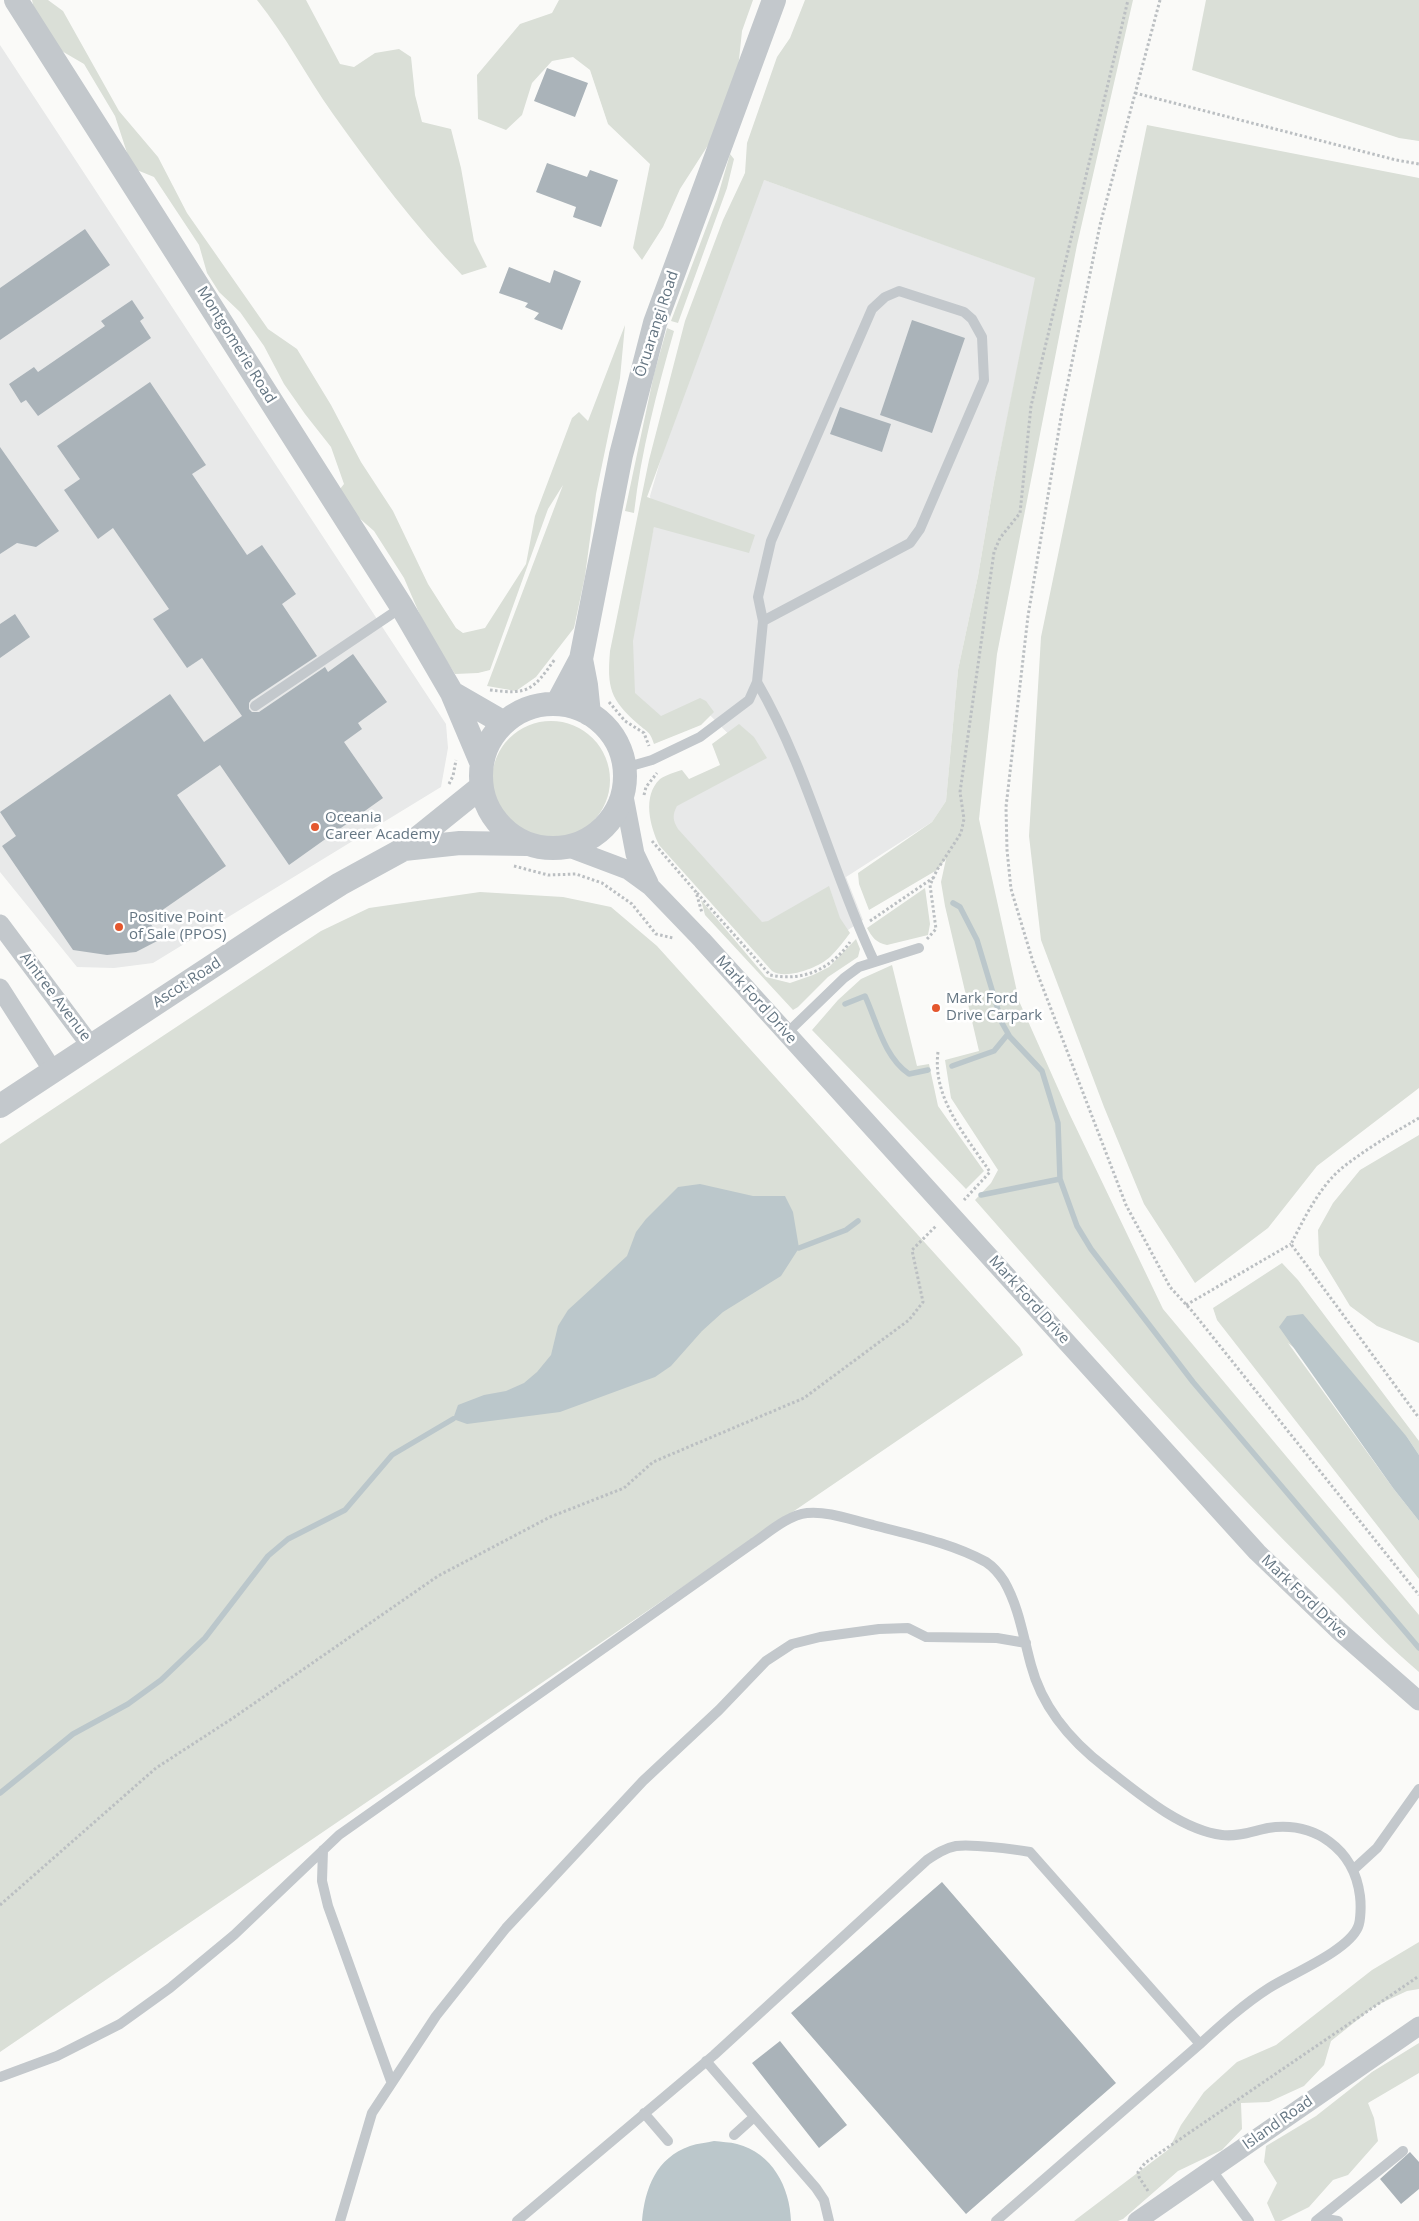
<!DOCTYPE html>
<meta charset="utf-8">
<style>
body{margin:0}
canvas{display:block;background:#fafaf8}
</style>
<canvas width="1419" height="2221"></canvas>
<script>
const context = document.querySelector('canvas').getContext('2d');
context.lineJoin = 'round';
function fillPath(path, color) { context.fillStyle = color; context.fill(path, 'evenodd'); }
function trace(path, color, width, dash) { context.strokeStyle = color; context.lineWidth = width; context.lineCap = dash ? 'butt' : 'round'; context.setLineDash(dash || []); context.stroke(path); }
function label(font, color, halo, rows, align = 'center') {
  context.font = font + ' "Open Sans",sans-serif'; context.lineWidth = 5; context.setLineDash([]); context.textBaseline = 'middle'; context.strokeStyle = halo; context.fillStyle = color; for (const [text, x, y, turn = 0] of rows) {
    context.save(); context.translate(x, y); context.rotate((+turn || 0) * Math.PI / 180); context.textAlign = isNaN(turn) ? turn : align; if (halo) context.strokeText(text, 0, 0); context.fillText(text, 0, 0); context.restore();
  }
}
const built = new Path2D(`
 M0,45L446,724L448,748L441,787L153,963L114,968L77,967L0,872Z
 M745,173L1036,278L994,482L978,576L958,670L946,801L932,822L846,877L863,920L806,958L789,965L669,835L662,807L750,756L701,706L662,728L626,698V645L654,527L650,496Z`);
const green = new Path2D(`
 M32,0H48L63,11L119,111L158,157L187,213L268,329L297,349L331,405L361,462L393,511L428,584L456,628L463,633L485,628L526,564L535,516L572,418L579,412L588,421L625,325L620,378L596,494L585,576L574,628L536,677L516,691L487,686L563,485L548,509L490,670L478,673L455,674L426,629L404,578L374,531L358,517L340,489L344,484L331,447L305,414L284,384L264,346L240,312L219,292L207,273L199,245L154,177L132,168L115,116L84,64L60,50L37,23Z
 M257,0H306L340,64L354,67L375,53L399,49L411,57L415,95L422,122L451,129L461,168L474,241L487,267L462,275C415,226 373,170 333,114C306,76 286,36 257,0Z
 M559,0H753L742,31L738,69L712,139L680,189L663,227L642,260L633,248L650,164L608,124L590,70L573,57L552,61L532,83L522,115L506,130L478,119L477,75L520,24L552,13Z
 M805,0H1133L1077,245L997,654L979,819L1019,1001L1069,1113L1163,1309L1419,1615V1672C1388,1646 1361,1617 1332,1588C1206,1465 1091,1332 975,1200L991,1183L998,1170L951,1098L945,1060L979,1051L945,906L941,882L946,859L937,870L869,910L859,884L858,873L932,822L946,801L958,670L978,576L994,482L1035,278L764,180L647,497L755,535L749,553L654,527L633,641L635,693L661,716L700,698L706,701L714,712L701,725L654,744C650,731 647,732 638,724C610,699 607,688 610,651L649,460L685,321L723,220L745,173L747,143L777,57L790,38Z
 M1206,0H1419V141L1399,138L1192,70Z
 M1147,125L1419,178V1088L1317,1166L1268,1228L1195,1283L1144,1204L1104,1107L1041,940L1029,836L1041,637Z
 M730,154L734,159L727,188L678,323L671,321L717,199Z
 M667,328L674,331C657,391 641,451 634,513L625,511L654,374Z
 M492 780a59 59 0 1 1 118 0a59 59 0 1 1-118 0Z
 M739,724L754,737L767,758L677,806C672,815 673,821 678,829L762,922L768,921L829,886L840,918L850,933C844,941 837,950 830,957C818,968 786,980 772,971L659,845C650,826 642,796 660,779C666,775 675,772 682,770L689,779L720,765L712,744Z
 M925,888L930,924L928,935L887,945C876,943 872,937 867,928Z
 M480,892L563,897L611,907L657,946L1020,1348L1023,1355L0,2052V1144L321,931L369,908Z
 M701,900L766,977L790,983L813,975L829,967L856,939L860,949L858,957L828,977L798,1007L793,1010L705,915Z
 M892,965L917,1066L929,1064L938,1106L984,1171L966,1189L812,1030L838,1000L861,979Z
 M1419,1135V1343L1377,1326L1350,1306L1319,1255L1318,1230L1333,1203L1360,1170Z
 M1282,1263L1298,1280L1419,1441V1455L1407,1437L1288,1343L1393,1488L1419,1521V1579L1217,1320L1213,1308Z
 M1419,1942V1989L1407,1991L1375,2006L1331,2041L1324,2065L1304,2086L1269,2102L1241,2103L1242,2129L1222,2150L1178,2171L1123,2219L1118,2221H1074L1169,2149L1181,2125L1204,2092L1237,2062L1276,2045L1372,1970Z
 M1419,2043V2073L1368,2103L1374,2118L1378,2141L1348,2175L1333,2180L1309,2207L1281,2221H1275L1267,2203L1277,2183L1264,2162L1266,2146L1316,2116L1372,2072Z`);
const water = new Path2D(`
 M700,1184L753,1196H785L793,1212L799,1248L781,1276L723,1312L702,1331L671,1366L655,1377L560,1412L467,1424L453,1419L458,1405L484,1395L506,1391L524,1383L537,1372L551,1355L558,1326L568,1310L627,1256L636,1232L646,1219L678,1187Z
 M1303,1314L1407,1437L1419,1455V1521L1393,1488L1279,1327L1287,1316Z
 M714,2141C721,2142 730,2142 737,2144C772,2153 790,2187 791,2221H642C645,2188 656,2158 690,2146C698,2143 706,2143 714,2141Z`);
const stream = new Path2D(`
 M953,903L960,907L977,940L1002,1023L1010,1037L1042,1071L1058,1123L1060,1179L1077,1226L1091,1249L1193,1382L1419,1648
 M845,1004L865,996C877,1022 884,1057 909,1074L928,1070
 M952,1066L994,1051L1008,1034
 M981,1195L1060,1179
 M799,1248L846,1230L858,1221
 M0,1793L73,1734L128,1704L161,1680L205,1638L268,1556L288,1539L345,1510L392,1455L453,1419`);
const building = new Path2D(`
 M547,68L588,83L575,117L534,101Z
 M547,163L587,177L590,170L618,180L601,227L573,217L576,207L536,192Z
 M85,229L110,265L0,340V288Z
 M509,267L550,283L554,270L581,281L562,330L534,319L539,313L525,307L528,303L499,293Z
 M132,300L144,318L140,321L151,338L38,416L26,400L21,403L9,384L34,367L38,372L105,326L101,321Z
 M912,320L965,338L932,433L880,415Z
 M150,382L206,465L192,474L247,555L262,545L296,594L282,604L317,656L251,700L249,703V709L252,712H259L325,667L328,672L353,654L387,702L358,723L362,729L344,742L383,798L289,865L220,765L177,795L226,866L148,920L161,939L136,952L107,955L73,950L2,846L16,836L0,812L170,694L204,742L242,716L202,658L187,668L153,619L169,609L113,528L98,539L64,490L80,479L57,446Z
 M840,407L891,424L882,452L830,434Z
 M0,447L59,531L36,547L17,543L0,554Z
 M15,614L30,637L0,658V624Z
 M942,1882L1116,2083L966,2214L791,2013Z
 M780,2041L847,2125L819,2148L752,2063Z
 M1410,2152L1419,2162V2189L1401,2204L1380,2179Z`);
const path = new Path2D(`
 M1160,0L1100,225L1062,411L1028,616L1006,807L1007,850L1011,889L1033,962L1126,1205L1170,1287L1192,1311L1419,1595
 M1135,93L1396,160L1419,164
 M490,690C529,695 533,690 555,659
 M609,702L625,721L644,733L649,746
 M449,784L453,776L456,760
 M644,795L646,787L657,773
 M652,841L696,892L702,913
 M514,866L548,875L576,874L602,883L632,904L656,934L673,938
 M697,893L770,975C803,982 831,969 850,942
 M870,921L933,878
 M927,939L936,929L930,885L937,870L961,833L964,819L960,792L994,552L1000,538L1020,513L1031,406L1128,0
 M938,1052C932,1098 966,1136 990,1172L964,1200
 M1419,1118C1393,1133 1366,1149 1342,1168C1319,1187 1304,1219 1291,1244L1419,1418
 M1186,1305L1291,1244
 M0,1905L156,1768L233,1718L438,1576L550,1517L624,1488L653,1462L804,1398L909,1320L923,1302L912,1250L936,1226
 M1148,2191L1139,2177L1138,2172L1145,2163L1419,1976`);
const service = new Path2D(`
 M757,682C808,770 831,870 874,961
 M255,706L402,607
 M624,768L652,760L700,737L749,700L757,682L763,621L758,597L771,541L872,309L885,297L899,291L964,312L972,319L982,337L984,380L920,529L910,543L763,621
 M786,1034L844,978L859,967L919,948
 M323,1850L322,1881L328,1906L391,2081
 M1353,1870L1377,1848L1419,1789
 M706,2061L816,2188L824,2200L829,2221
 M0,2077L57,2056L120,2024L170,1988L234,1935L339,1835L753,1543C768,1533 788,1515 807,1513C829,1511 851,1520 873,1525C911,1535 951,1543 986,1562C992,1566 1000,1575 1004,1581C1019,1607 1023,1636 1031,1665C1042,1707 1072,1742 1106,1768C1138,1793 1181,1830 1222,1835C1238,1837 1253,1831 1268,1828C1315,1821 1354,1849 1360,1896C1361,1904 1361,1920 1358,1927C1348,1951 1291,1974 1269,1988C1244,2004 1222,2024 1200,2044
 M644,2113L668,2141
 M734,2135L754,2117
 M1211,2169L1249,2221
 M1320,2218L1338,2221
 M340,2221L372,2113L436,2016L506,1928L643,1781L719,1710L766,1661L792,1644L820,1637L879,1629L908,1628L926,1637L997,1638L1026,1643
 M517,2221L714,2055L927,1860C936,1854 945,1848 956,1846C972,1844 1013,1849 1030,1852L1200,2044L996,2221
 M1316,2221L1403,2151`);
const minor = new Path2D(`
 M623,791L635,854L649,883
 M567,847L628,870L650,886L702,940L1257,1552L1338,1630L1419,1701
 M0,924L91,1046
 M0,988L53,1071
 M1137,2221L1419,2026`);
const tertiary = new Path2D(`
 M16,0L402,607L452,693L482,764
 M581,659L586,685L589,714
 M452,693L504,723
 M557,704L581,659L621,455L655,323L774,0
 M481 776a72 72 0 1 1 144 0a72 72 0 1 1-144 0Z
 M404,849L460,843L527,844
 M0,1106L275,925L340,884L404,849L481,787`);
const markers = [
 [315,827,5,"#e4572e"],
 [119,927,5,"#e4572e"],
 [936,1008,5,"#e4572e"]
];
const streetNames = [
 ["Ōruarangi Road",657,324,-72],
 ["Montgomerie Road",236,345,58],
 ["Ascot Road",187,983,-33],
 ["Aintree Avenue",55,997,53],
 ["Mark Ford Drive",756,1000,48],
 ["Mark Ford Drive",1029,1300,48],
 ["Mark Ford Drive",1304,1597,44],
 ["Island Road",1278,2123,-35]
];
const poiNames = [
 ["Oceania",325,818],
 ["Career Academy",325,835],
 ["Positive Point",129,918],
 ["of Sale (PPOS)",129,935],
 ["Mark Ford",946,999],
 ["Drive Carpark",946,1016]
];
fillPath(built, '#e8e9e9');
fillPath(green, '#dadfd7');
fillPath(water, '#bbc7cb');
trace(stream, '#bbc7cb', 5.5);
fillPath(building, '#aab3b9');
trace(path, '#bbbfc2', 3, [2.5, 2.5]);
trace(service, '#c3c8cc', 10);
trace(minor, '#c3c8cc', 19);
trace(tertiary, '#c3c8cc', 24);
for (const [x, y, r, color] of markers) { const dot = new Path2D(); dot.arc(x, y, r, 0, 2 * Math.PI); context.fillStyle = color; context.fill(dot); trace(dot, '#fff', 2); }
label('15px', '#657683', '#fff', streetNames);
label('15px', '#657683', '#fff', poiNames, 'left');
</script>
